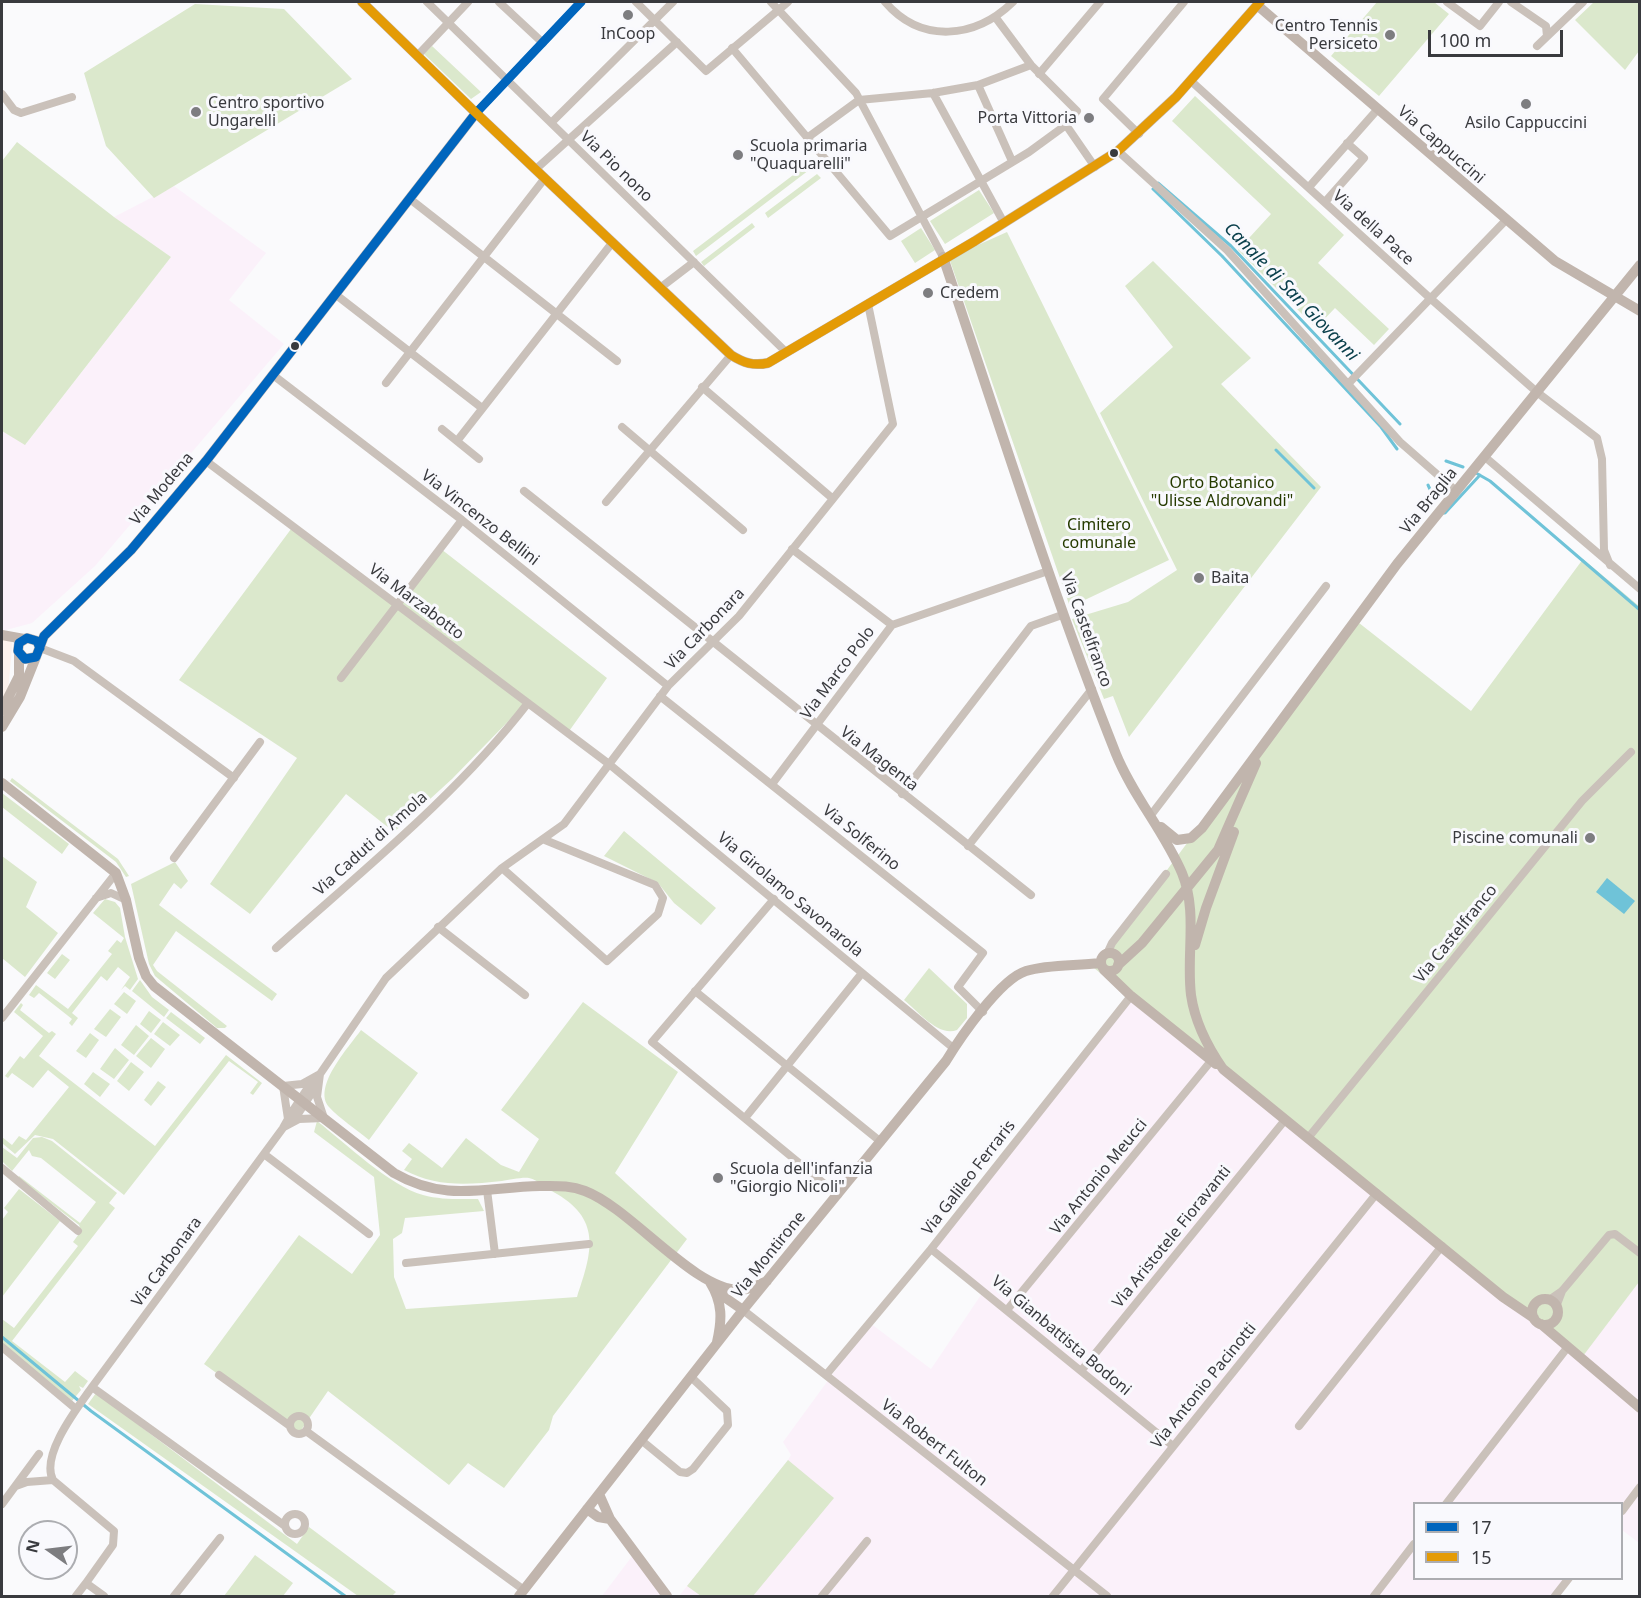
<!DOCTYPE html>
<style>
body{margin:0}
#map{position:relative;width:1641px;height:1598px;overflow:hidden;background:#fafafc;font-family:"Noto Sans",sans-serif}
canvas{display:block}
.frame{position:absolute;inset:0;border:3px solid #393a3e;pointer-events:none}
.legend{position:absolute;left:1413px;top:1502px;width:210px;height:78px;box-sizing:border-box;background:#f9f9fd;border:2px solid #acadb1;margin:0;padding:8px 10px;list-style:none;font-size:18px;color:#393a3e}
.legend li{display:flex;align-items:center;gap:12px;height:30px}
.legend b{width:30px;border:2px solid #acadb1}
.north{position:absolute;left:18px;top:1520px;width:60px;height:60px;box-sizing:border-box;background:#f9f9fd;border:2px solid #acadb1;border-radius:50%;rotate:284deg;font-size:16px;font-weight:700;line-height:24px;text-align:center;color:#393a3e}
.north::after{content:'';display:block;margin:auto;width:21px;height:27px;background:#7d7d80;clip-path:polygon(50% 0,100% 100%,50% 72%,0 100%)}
.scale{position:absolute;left:1428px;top:30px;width:135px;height:27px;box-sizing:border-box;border:3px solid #393a3e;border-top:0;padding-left:8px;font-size:18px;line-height:21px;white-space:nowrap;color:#393a3e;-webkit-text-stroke:4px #f9f9fd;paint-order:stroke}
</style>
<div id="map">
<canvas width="1641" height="1598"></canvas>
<div class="frame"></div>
<ul class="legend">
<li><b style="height:8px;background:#0065bd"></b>17</li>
<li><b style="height:8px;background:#e49b06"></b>15</li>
</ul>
<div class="north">N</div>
<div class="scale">100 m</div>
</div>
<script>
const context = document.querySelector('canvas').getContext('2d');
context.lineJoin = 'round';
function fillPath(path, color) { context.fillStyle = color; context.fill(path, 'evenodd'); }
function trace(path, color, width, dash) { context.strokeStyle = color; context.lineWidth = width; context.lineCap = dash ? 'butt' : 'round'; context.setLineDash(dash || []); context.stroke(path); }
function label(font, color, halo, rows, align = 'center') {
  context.font = font + ' "Noto Sans",sans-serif'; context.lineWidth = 6; context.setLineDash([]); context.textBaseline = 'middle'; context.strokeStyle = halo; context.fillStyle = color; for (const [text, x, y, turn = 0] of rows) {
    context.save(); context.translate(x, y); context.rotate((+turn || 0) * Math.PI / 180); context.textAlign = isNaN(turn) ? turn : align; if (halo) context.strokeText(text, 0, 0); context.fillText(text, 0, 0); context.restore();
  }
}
const commercial = new Path2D(`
 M2,630L13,636L8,692L2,700Z`);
const industrial = new Path2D(`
 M174,186L266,253L229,300L284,344L95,566L32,623L2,631V431L26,444L171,257L114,217Z
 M1129,996L1580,1359L1639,1282V1543L1622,1530V1504H1414V1578L1569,1579L1555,1596H679L788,1460L791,1455L783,1442L870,1323L931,1369L985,1289L930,1247Z
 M633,1555L661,1596H602Z`);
const green = new Path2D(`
 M1377,2H1434L1449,14L1379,96L1331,56Z
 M1594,2H1639V51L1625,70L1575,20Z
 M195,4L284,9L352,79L154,198L106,146L84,73Z
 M432,46L481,92L471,99L424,54Z
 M1195,96L1344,235L1318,263L1389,329L1374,345L1335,308L1316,328L1238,250L1271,214L1172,121Z
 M17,142L114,217L171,257L25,445L2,431V161Z
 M809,163L813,167L696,256L693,251Z
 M817,174L821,178L768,218L765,213Z
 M979,190L994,213L945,244L930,221Z
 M752,223L755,227L704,266L701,262Z
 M921,228L935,250L915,263L901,241Z
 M1007,232L1169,560L1070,607L949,258Z
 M1153,261L1251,358L1221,384L1321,487L1129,737L1113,696L1104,699L1072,619L1128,602L1177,570L1100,413L1173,347L1125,286Z
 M294,525L400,604L441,549L607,678L567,734L526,703L452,779L394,832L346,794L250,914L210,884L297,758L179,680Z
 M1583,559L1639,606V1282L1580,1360L1094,968L1354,619L1471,711Z
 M12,778L118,859L129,876L126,877L116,862L10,781Z
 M2,793L69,844L62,854L2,807Z
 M624,831L716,908L701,925L674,903L658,883L604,856Z
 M2,856L37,882L26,907L58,933L25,977L2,958Z
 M175,862L188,881L181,889L174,883L159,905L277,994L272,1001L176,931L153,965L157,971L227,1026L225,1028H217L155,976L149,964L131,884Z
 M105,899L115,902L120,908L125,937L138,979L130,990L125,986L121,990L130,977L118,967L107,981L101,976L72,1013L78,1018L72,1026L69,1023L72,1019L39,993L34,998L29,995L36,985L68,1009L112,954L108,951L117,940L121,943L124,938L93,913Z
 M62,954L70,960L55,979L47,973Z
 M929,968L967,1004V1018L957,1030C938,1037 918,1011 904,1000Z
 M140,980L152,997L169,1010L164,1017L132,991Z
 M124,992L136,1001L127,1014L114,1004Z
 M583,1002L678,1072L615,1173L687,1239L553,1416L549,1430L504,1488L468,1463L449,1485L328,1391L299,1433L204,1364L299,1235L352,1274L380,1235L374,1177L314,1132L317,1121C345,1143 390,1186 423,1195C441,1200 460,1199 478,1199L484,1211L405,1218L402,1233L393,1239L394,1277L406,1309L577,1297C591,1255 603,1221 557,1194C549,1190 538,1180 529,1178C522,1177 509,1180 502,1181C466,1185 436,1187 404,1170L412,1159L402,1151L409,1143L442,1168L466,1138L501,1165L519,1172L539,1139L501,1110Z
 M21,1003L23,1005L20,1010L49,1033L52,1031L56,1034L39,1056L155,1146L226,1055L262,1083L253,1095L250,1093L258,1082L229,1061L124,1195L53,1139L35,1135L15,1154L2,1143V1137L12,1145L19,1136L26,1140L69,1087L48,1070L33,1088L12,1073L8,1078L5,1076L20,1056L24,1059L43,1036L14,1012Z
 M110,1009L121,1017L106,1037L94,1029Z
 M149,1011L161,1020L151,1033L140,1024Z
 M171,1012L205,1038L200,1044L166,1018Z
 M163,1022L180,1035L170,1046L154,1034Z
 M136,1025L149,1036L134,1055L121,1045Z
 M361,1030L418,1073L369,1140C356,1129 340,1119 329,1107C312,1087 349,1047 361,1030Z
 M90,1033L99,1040L86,1058L76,1051Z
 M151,1038L165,1049L151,1068L136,1056Z
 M115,1048L129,1060L114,1079L100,1069Z
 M131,1062L144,1072L129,1091L117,1081Z
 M93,1072L110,1084L100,1097L84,1084Z
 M158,1081L166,1087L151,1106L144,1100Z
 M42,1137L52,1141L117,1193L109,1203L115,1208L12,1341L65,1382L75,1371L88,1381L83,1388L79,1386L81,1390L72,1401L2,1343V1319L14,1328L78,1246L73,1242L81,1231L79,1225L18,1178L19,1176L80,1223L96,1202L41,1158L32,1156L29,1150L12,1171L2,1161V1147L17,1158L33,1138Z
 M19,1189L60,1221L2,1297V1220L8,1212L4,1208Z
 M96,1393L297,1544L309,1527L396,1592L392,1596H358L88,1404Z
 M788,1460L834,1498L753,1596H701L687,1586Z
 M255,1555L293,1583L283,1596H224Z`);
const water = new Path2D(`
 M1607,878L1635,901L1624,914L1596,892Z`);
const stream = new Path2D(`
 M1158,183L1231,246L1400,424
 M1153,189L1222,256L1381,427L1397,449
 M1276,450L1314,488
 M1446,461L1463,467
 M1476,473L1490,481L1640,610
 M1428,485L1434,498
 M1442,513H1445L1480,475
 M2,1337L91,1411L345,1596`);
const street = new Path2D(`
 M427,2L786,352
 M499,2L543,43
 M636,2L706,71L788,2
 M771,2L856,93L943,257
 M885,2C921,44 975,39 1013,2
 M1447,2L1480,26L1499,2
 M1511,2L1546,26L1547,36
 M996,18L1031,65L1077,111L1066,125L1095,167
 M1537,46L1583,2
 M732,48L890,236L1029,152L1066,125
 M418,55L468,2
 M1039,74L1100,2
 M1191,81L1431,299L1538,393L1597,438L1602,459L1604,550L1610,565
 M978,85L1012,161
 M933,93L1004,223
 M2,94L14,110L21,113L72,97
 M476,113L581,2
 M552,122L673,2
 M1139,134L1103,99L1184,2
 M807,138L859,100L933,93L978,85L1031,65
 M1118,151L1227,250L1400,442L1455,490
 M536,169L677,42
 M1309,187L1377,110
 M410,199L617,361
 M1325,202L1364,158L1347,143
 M660,288L694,262
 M335,294L482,408
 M273,375L462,520L668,686
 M386,383L545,178
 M1348,384L1506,220
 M702,387L832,498
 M622,427L743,530
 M442,429L479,459
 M457,441L612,243
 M1485,457L1640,589
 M206,461L609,764L952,1047
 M524,491L1031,895
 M606,502L731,355
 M792,549L892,625
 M40,648L74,661L234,778
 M341,678L462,520
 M660,696L983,953L958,987L983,1012
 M772,784L892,625L1048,571
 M902,794L1031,626L1062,615
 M1151,815L1326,586
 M968,846L1092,689
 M174,858L260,742
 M502,868L607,961L658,914L663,898L655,885L545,840
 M96,898L111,893L126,900
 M774,899L652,1042L838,1195
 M438,927L525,995
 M276,948C363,870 456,796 528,703
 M1107,954L1112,943L1166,874
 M695,991L881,1142
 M2,1018L116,873
 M288,1118L313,1080
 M745,1118L862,973
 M294,1120L317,1085
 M284,1127L299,1119L324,1118L317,1097L320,1074
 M1308,1138L1582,801L1631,752
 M264,1154L369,1234
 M2,1168L78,1231
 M487,1190L495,1254
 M931,1249L1173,1446
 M406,1263L589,1244
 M1549,1300L1562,1291L1609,1235L1615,1234L1640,1253
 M1556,1307L1562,1291
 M743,1310L1107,1596
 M1007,1310L1211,1061
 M2,1347L76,1409
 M1081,1371L1285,1120
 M219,1375L290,1426
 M826,1375L931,1249L1131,996
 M290 1425a9 9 0 1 1 18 0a9 9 0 1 1-18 0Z
 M1299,1426L1442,1246
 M306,1431L524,1590
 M641,1440L680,1472L687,1473L693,1469L728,1425L727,1411L691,1377
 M53,1480L114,1531L113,1545L86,1583L104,1596
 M16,1486L27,1482L53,1480C40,1455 78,1407 92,1387
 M2,1504L39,1454
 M1446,1504L1567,1348
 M1622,1511L1640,1487
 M285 1524a10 10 0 1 1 20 0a10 10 0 1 1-20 0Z
 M285,1526L92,1387L283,1128L288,1119L283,1086L302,1084L320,1074L386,978L502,868L564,824L668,686L739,616L893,424L868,304
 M76,1596L86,1583
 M174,1596L220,1538
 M822,1596L867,1541
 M1053,1596L1377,1193
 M1374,1596L1414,1544
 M1555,1596L1569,1578`);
const secondary = new Path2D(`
 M362,2L476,113L731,355C744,363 753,366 768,363L975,241L1118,151L1176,97L1260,2
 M1257,5L1555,261L1640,311
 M943,257C999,423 1051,591 1116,754C1133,796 1164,831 1182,873C1198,912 1186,954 1191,995C1195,1023 1207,1046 1223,1069L1503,1297L1534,1318
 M2,635L24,639
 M40,648L37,641L27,638L19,643L18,651L25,659L36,657L44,636L131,550L206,461L476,113
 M2,710L19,676V654
 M2,727L20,697L36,657
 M2,783L116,873L126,900L139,958L146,976L154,986L394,1173C446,1203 485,1187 540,1186C556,1186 570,1185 585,1191C632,1209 694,1291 741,1290C750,1289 759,1285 767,1281
 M1161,827L1177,840L1191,838L1202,828L1397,564L1640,265
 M1195,945L1206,908L1234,832
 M1101 962a9 9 0 1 1 18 0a9 9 0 1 1-18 0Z
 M1118,965L1142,943L1218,850L1256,763
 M1104,970L1131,996L1216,1064
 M710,1282C723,1303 722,1320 717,1342
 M717,1292L743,1310
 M1532 1312a13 13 0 1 1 26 0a13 13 0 1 1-26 0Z
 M1541,1324L1640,1408
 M599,1494L610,1519L667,1596
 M587,1509L598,1517L610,1519
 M519,1596L743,1310L946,1061C960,1038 1000,979 1026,971C1049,964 1076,966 1100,963`);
const bus1 = new Path2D(`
 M40,648L37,641L27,638L19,643L18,651L25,659L36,657L44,636L131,550L206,461L476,113L581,2`);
const bus2 = new Path2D(`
 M362,2L476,113L731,355C744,363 753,366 768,363L975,241L1118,151L1176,97L1260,2`);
const markers = [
 [628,15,6,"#7d7d80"],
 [1390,35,6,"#7d7d80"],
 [1526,104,6,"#7d7d80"],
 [196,112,6,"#7d7d80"],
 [1089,118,6,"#7d7d80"],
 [1114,153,5,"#393a3e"],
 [738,155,6,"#7d7d80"],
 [928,293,6,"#7d7d80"],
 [295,346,5,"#393a3e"],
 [1199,578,6,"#7d7d80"],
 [1590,838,6,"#7d7d80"],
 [718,1178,6,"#7d7d80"]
];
const poiNames = [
 ["Centro Tennis",1378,26,"right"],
 ["Persiceto",1378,44,"right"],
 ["InCoop",628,34,"center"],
 ["Centro sportivo",208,103],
 ["Ungarelli",208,121],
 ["Porta Vittoria",1077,118,"right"],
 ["Asilo Cappuccini",1526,123,"center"],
 ["Scuola primaria",750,146],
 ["\"Quaquarelli\"",750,164],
 ["Credem",940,293],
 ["Baita",1211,578],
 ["Piscine comunali",1578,838,"right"],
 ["Scuola dell'infanzia",730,1169],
 ["\"Giorgio Nicoli\"",730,1187]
];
const streetNames = [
 ["Via Cappuccini",1441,145,41],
 ["Via Pio nono",616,167,44],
 ["Via della Pace",1373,228,42],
 ["Via Modena",162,489,-50],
 ["Via Braglia",1429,501,-51],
 ["Via Vincenzo Bellini",480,518,38],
 ["Via Marzabotto",416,602,37],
 ["Via Carbonara",705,629,-46],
 ["Via Castelfranco",1086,630,70],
 ["Via Marco Polo",838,673,-53],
 ["Via Magenta",879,759,38],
 ["Via Solferino",861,838,39],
 ["Via Caduti di Amola",371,844,-42],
 ["Via Girolamo Savonarola",790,895,40],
 ["Via Castelfranco",1456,934,-51],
 ["Via Antonio Meucci",1099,1177,-51],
 ["Via Galileo Ferraris",969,1178,-52],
 ["Via Aristotele Fioravanti",1172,1237,-51],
 ["Via Montirone",769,1255,-51],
 ["Via Carbonara",167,1262,-54],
 ["Via Gianbattista Bodoni",1061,1336,40],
 ["Via Antonio Pacinotti",1204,1386,-51],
 ["Via Robert Fulton",934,1443,38]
];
const parkNames = [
 ["Orto Botanico",1222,483],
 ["\"Ulisse Aldrovandi\"",1222,501],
 ["Cimitero",1099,525],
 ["comunale",1099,543]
];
const waterNames = [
 ["Canale di San Giovanni",1291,292,46]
];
fillPath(commercial, '#fcf2ed');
fillPath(industrial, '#fbf1fa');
fillPath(green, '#dbe8cc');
fillPath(water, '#6fc3d8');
trace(stream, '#6fc3d8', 3);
trace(street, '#cac1ba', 8);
trace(secondary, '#c1b5ad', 10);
trace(bus1, '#0065bd', 9);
trace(bus2, '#e49b06', 9);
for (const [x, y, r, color] of markers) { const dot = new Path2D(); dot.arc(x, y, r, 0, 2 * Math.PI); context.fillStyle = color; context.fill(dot); trace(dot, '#f9f9fd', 2); }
label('16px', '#393a3e', '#f9f9fd', poiNames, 'left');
label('16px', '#393a3e', '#f9f9fd', streetNames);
label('16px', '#263b00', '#f9f9fd', parkNames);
label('italic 18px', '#0b404c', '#f9f9fd', waterNames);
</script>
